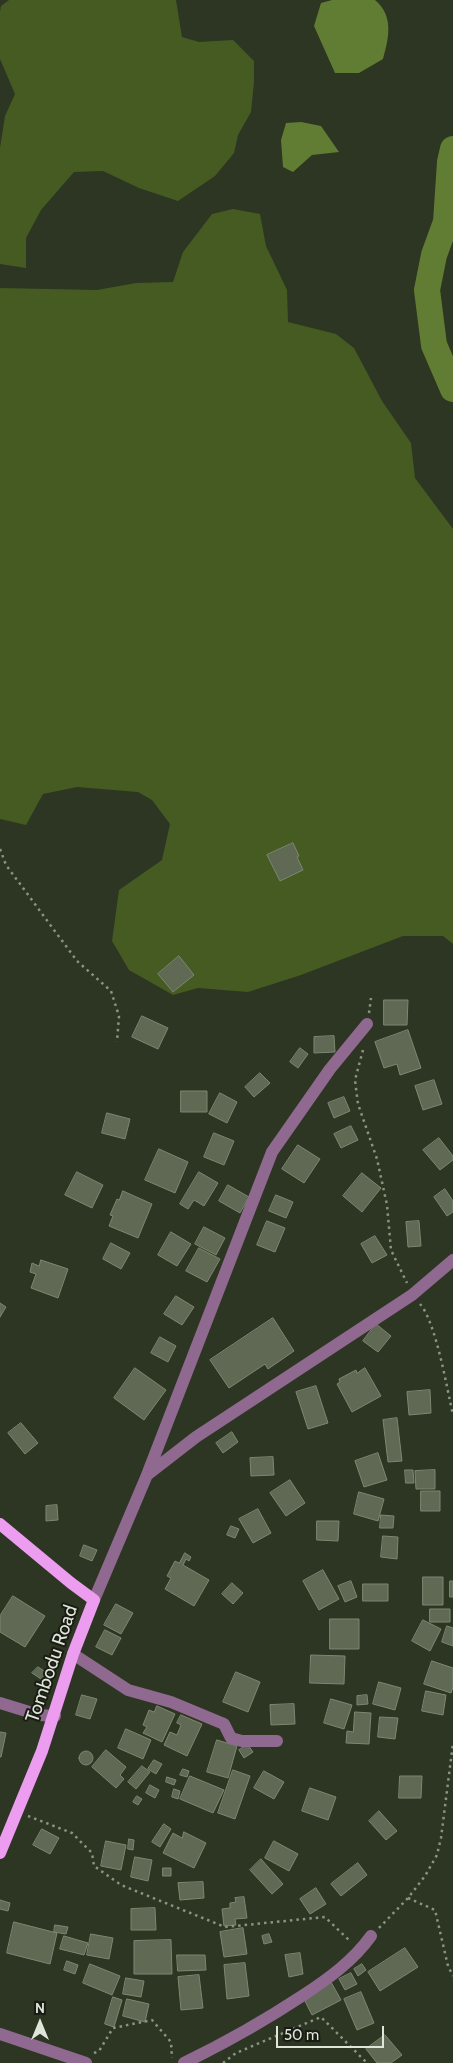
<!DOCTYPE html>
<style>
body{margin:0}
#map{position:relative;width:453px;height:2063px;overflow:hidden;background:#2d3622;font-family:Cabin,sans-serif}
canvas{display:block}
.north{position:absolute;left:15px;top:1998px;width:50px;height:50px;-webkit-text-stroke:4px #181c13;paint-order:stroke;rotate:0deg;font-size:14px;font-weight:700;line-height:20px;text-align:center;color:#dfe5d9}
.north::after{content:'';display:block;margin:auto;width:18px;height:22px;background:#dfe5d9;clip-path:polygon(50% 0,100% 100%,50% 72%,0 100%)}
.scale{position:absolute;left:276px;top:2026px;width:108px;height:22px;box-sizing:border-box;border:2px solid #dfe5d9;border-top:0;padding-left:6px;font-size:15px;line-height:18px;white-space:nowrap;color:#dfe5d9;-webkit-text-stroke:4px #181c13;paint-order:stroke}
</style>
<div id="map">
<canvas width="453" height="2063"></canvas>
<div class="north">N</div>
<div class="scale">50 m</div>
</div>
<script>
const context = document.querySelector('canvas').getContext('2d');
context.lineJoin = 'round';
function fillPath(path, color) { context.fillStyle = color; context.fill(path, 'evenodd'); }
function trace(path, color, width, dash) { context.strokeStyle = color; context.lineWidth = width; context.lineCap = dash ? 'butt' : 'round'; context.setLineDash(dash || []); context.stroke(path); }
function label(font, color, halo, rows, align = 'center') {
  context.font = font + ' Cabin,sans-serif'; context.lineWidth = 4; context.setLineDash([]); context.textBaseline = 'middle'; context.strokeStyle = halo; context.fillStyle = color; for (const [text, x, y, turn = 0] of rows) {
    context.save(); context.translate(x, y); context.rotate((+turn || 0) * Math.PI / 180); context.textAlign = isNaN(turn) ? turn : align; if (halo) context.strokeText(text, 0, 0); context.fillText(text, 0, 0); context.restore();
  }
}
const green = new Path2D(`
 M9,0H176L182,37L199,42L233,40L254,61V82L251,112L238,135L234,153L215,176L178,201L139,188L103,171L74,172L41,210L26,238V268L0,264V148L5,116L15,94L0,59V12L1,6Z
 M233,209L260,214L266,246L287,290L288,322L336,334L354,348L382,401L411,443L415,478L453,529V944L443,936H403L301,975L248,992L198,988L173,995L129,970L112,941L119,890L162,860L170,824L152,800L138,792L77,787L43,794L26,825L0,819V288L97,290L136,283L173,282L183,252L212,214Z`);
const water = new Path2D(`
 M332,0H375C394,16 389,38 383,59L359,73H335L314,26L321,3Z
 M301,122L321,126L339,152L312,155L293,172L283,167L281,140L286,123Z`);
const river = new Path2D(`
 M453,149L450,162L446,222L434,255L427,290L434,345L453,389`);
const building = new Path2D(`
 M293,843L299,856L297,857L303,870L280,881L267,855Z
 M179,956L194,975L173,992L158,974Z
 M384,1000H408L407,1025H384Z
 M142,1016L168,1028L158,1049L132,1037Z
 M408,1030L421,1068L400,1075L397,1064L384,1068L375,1042Z
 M334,1036L335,1052L314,1053V1037Z
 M300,1048L308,1054L298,1068L290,1062Z
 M260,1073L270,1083L254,1097L245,1087Z
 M434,1080L442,1104L423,1110L415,1086Z
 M181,1091H207V1112H181Z
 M220,1093L237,1102L227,1123L209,1114Z
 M344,1097L350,1111L334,1118L328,1103Z
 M107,1113L130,1119L125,1139L102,1133Z
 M351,1126L358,1140L341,1148L334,1134Z
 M214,1133L234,1141L224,1165L204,1157Z
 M439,1138L453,1156V1160L440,1170L423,1150Z
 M298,1145L320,1159L304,1183L282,1169Z
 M159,1149L188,1162L175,1193L145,1180Z
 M77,1172L103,1185L92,1208L65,1195Z
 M199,1172L218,1183L204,1206L194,1200L188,1209L180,1204Z
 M362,1173L381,1188L362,1212L343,1196Z
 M228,1185L249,1197L240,1213L219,1201Z
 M445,1189L453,1201V1212L447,1216L434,1197Z
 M123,1191L152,1204L138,1238L109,1226L113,1216L110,1215L117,1199L119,1200Z
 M276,1195L293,1202L286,1218L269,1211Z
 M267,1221L285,1228L275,1252L257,1245Z
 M419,1221L421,1246L408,1247L406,1222Z
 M204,1227L225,1238L216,1255L195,1244Z
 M171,1232L191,1244L177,1266L158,1255Z
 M375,1236L387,1255L372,1263L361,1244Z
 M111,1243L130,1253L121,1269L103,1259Z
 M199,1248L220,1259L207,1282L186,1271Z
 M41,1260L68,1269L58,1298L31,1288L36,1274L30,1272L32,1263L39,1266Z
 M176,1296L194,1307L182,1325L164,1314Z
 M0,1303L6,1307L0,1317Z
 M273,1318L294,1351L268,1369L265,1364L229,1388L210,1360Z
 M376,1324L391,1336L378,1352L363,1341Z
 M160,1337L176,1346L168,1362L151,1353Z
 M135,1368L166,1390L144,1420L114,1398Z
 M365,1368L381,1396L352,1412L337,1384L340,1382L339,1379L356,1370L357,1373Z
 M316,1386L328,1423L308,1429L296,1392Z
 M430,1390L431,1413L409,1415L407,1392Z
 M397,1418L402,1461L388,1462L383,1420Z
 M21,1423L38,1443L25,1454L8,1433Z
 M232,1432L238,1442L223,1453L216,1443Z
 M378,1453L387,1480L364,1487L355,1461Z
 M273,1457L274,1475L251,1476L250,1458Z
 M405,1470H413L414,1483H406Z
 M435,1470V1489H416L415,1471Z
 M290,1480L305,1503L286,1516L270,1493Z
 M421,1491H440V1511H421Z
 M359,1492L384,1499L378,1521L354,1514Z
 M57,1505L58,1520L46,1521V1506Z
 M258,1509L271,1533L253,1543L239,1519Z
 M381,1515L394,1516L393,1528H380Z
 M317,1521H339L338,1541L317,1540Z
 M231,1526L239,1529L235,1538L227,1535Z
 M383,1536L398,1537L397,1559L381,1557Z
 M84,1545L97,1550L92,1561L80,1556Z
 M185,1553L191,1557L189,1561L186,1559L183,1565L209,1580L194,1606L165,1589L171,1578L167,1576L175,1561L179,1563Z
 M323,1570L339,1599L319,1610L303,1581Z
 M423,1577H443V1605H423Z
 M351,1581L357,1597L345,1602L338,1586Z
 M450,1581H453V1597H450Z
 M232,1583L243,1593L233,1604L222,1594Z
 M363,1584H388V1601H363Z
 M13,1596L45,1616L25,1647L0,1632V1616Z
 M116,1604L133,1613L121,1634L104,1625Z
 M430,1609H450V1622H430Z
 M330,1619H359V1649H330Z
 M423,1620L441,1629L430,1651L412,1641Z
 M447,1626L453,1628V1646L442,1642Z
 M105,1630L121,1638L112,1655L96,1647Z
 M311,1655L345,1656L344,1684L310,1683Z
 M432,1661L453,1668V1687L451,1693L424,1684Z
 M38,1667L49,1674L44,1681L32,1673Z
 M236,1672L260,1682L248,1712L223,1702Z
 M379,1682L401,1688L395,1710L373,1704Z
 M426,1691L446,1695L443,1715L422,1711Z
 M82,1695L97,1699L90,1719L76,1715Z
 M367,1695L368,1704L357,1705V1696Z
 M331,1699L352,1705L344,1729L324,1723Z
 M294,1704L295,1724L271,1725L270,1705Z
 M157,1706L175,1714L162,1742L143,1733L147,1727L143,1725L149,1710L154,1712Z
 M355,1712L371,1713L369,1744L346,1743L347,1731L353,1732Z
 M181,1715L202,1724L187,1756L164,1745L170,1732L177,1735L181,1725L177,1723Z
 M380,1717L398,1718L395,1739L378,1737Z
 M126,1729L151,1740L143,1759L118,1748Z
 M0,1732L6,1733L1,1757H0Z
 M217,1740L237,1746L228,1778L207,1772Z
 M248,1745L253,1752L244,1758L239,1750Z
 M106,1750L126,1767L120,1775L124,1779L116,1788L92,1767Z
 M79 1758a7 7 0 1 1 14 0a7 7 0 1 1-14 0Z
 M154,1760L162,1764L156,1774L148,1769Z
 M142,1766L150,1772L136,1789L128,1782Z
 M183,1769L189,1771L187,1777L180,1775Z
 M233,1770L250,1776L235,1819L218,1813Z
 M264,1771L284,1782L274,1799L254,1788Z
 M190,1776L224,1790L213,1813L180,1799Z
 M400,1776H422L421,1798H399Z
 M167,1777L176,1780L174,1785L166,1782Z
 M150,1785L159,1790L155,1798L146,1793Z
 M310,1788L336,1797L328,1820L302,1811Z
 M174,1789L180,1791L178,1799L172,1797Z
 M137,1796L142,1799L138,1805L133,1802Z
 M379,1811L397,1831L386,1840L369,1821Z
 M164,1824L171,1829L160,1847L152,1842Z
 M42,1829L59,1838L50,1854L33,1845Z
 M184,1832L206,1843L194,1868L163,1853L173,1833L182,1838Z
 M129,1839L134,1840L133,1850L128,1849Z
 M106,1841L126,1845L121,1870L101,1866Z
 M274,1841L298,1854L289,1871L265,1858Z
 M135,1857L152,1860L148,1881L131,1877Z
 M261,1859L283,1884L272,1894L250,1870Z
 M358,1863L367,1875L341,1896L331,1884Z
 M163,1868H171V1876H163Z
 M203,1882L204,1898L180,1900L178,1883Z
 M316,1888L326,1904L310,1914L300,1899Z
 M244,1897L247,1918L235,1919L236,1925L224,1926L222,1909L230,1908V1903L236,1902L235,1898Z
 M0,1900L10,1903L8,1911L0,1909Z
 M155,1908L156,1930H131V1909Z
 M14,1922L57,1933L50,1964L7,1953Z
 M55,1925L68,1927L66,1934L54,1932Z
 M243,1928L247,1954L224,1957L220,1932Z
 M91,1934L113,1938L109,1959L87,1955Z
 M269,1934L272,1942L264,1944L262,1936Z
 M64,1936L88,1943L84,1955L60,1949Z
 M171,1940L172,1974H134V1941Z
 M405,1948L418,1967L380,1991L368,1972Z
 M300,1953L303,1974L289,1977L285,1955Z
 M177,1955H205L206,1970L178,1971Z
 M67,1961L78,1965L75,1974L64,1970Z
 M245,1963L249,1996L227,1999L224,1965Z
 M90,1964L120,1976L112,1995L83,1983Z
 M362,1964L366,1970L358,1976L354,1969Z
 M351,1973L357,1984L345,1990L339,1979Z
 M199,1975L203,2008L181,2010L178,1977Z
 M126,1978L144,1981L141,1997L123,1994Z
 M331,1982L341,2000L312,2015L303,1997Z
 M361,1992L374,2023L357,2030L344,1999Z
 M113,1997L122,2000L114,2027L105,2024Z
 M127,1999L149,2004L145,2022L123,2016Z
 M385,2035L402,2055L391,2063H377L366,2049Z`);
const path = new Path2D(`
 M0,849L6,865L77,961L111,991L119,1016L117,1042
 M369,1013L371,998
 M363,1050L355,1080L358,1104L377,1159L387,1205L391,1250L407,1283
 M420,1304C436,1322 447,1389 453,1415
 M28,1816L72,1833L92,1853L94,1866L121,1885L225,1927L325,1917L351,1942
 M408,1898L435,1910L448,1966L453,1976
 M379,1928L408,1898L425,1876L437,1855L441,1838L453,1743
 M94,2053L99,2051L113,2028L152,2020L171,2042L172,2058
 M223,2063L236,2053L321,2017L367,2063`);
const minor = new Path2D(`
 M147,1475L196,1437L412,1295L453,1260
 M94,1600L147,1475L272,1152L330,1069L367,1024
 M73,1654L128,1690L171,1702L224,1724L231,1738L242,1741H277
 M0,1703L39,1715L55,1716
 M0,2034L86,2063
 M184,2063C225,2043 264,2021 302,1996C328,1979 353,1961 371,1936`);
const major = new Path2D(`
 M0,1524L71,1583L94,1600L73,1654L42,1751L0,1853`);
const streetNames = [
 ["Tombodu Road",52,1664,-71]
];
fillPath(green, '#455b22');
fillPath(water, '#607d33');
trace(river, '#607d33', 26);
fillPath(building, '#5f6954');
trace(building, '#7d8771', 1);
trace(path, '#8b9383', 2.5, [2.5, 4]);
trace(minor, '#906991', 12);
trace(major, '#ed9df0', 12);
label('19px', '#dfe5d9', '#181c13', streetNames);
</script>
